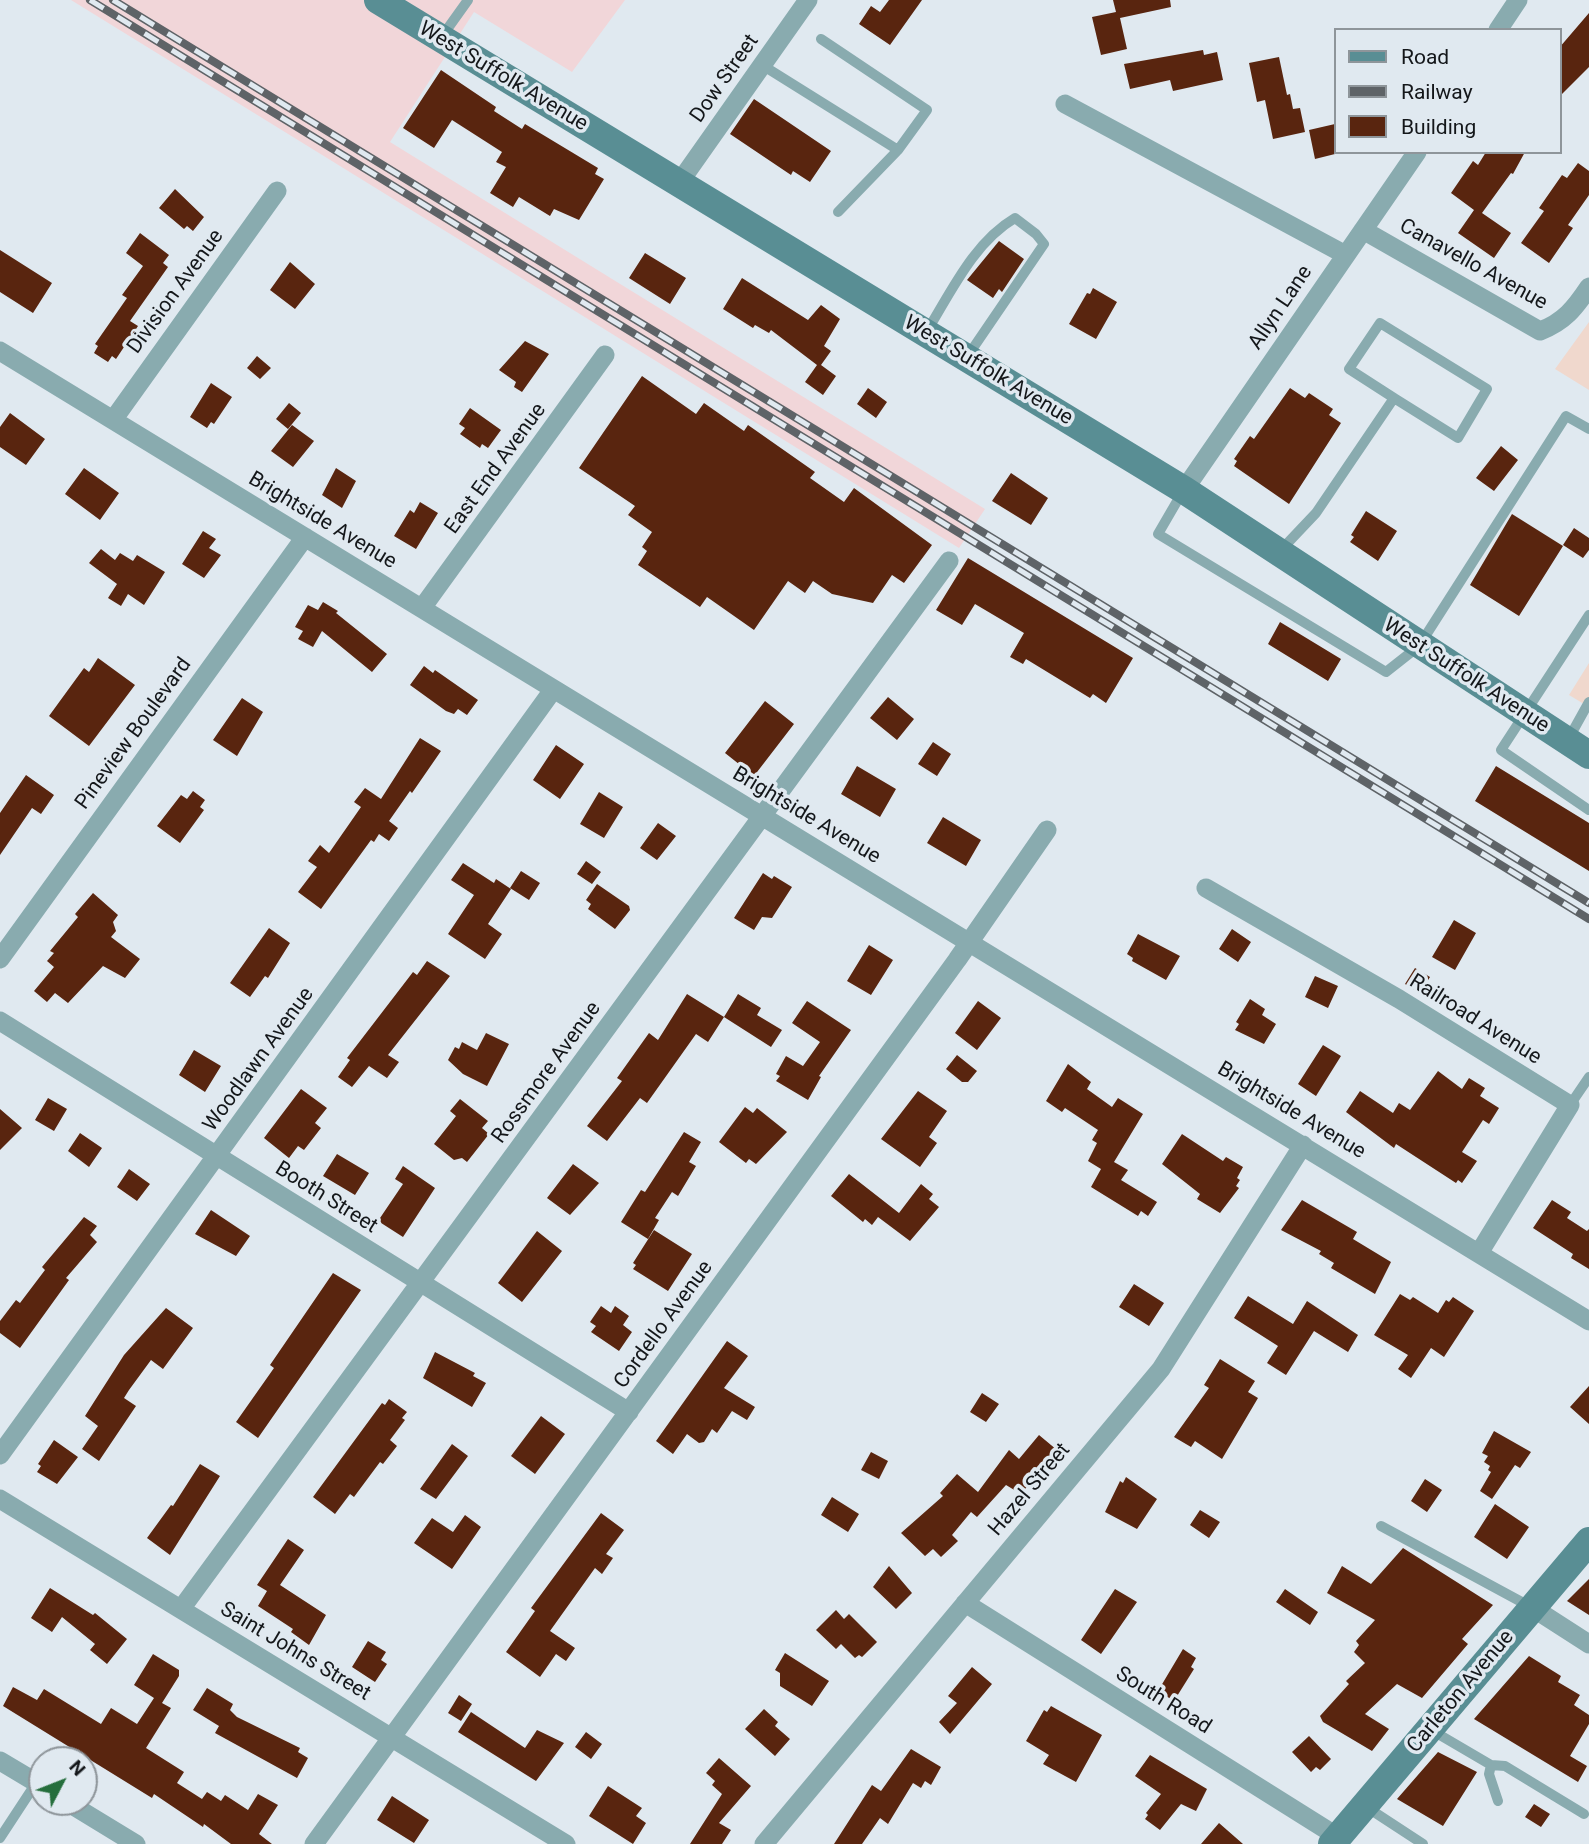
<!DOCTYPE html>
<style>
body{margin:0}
#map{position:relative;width:1589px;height:1844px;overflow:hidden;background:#e0e9f0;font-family:Roboto,sans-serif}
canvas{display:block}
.legend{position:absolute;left:1334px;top:28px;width:228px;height:126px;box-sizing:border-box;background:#e0e9f0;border:2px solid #8e959a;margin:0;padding:9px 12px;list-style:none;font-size:21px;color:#14171a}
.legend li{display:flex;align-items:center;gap:14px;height:35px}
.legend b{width:35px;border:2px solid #8e959a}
.north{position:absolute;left:28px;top:1746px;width:70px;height:70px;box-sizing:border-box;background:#e0e9f0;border:2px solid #8e959a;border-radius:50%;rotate:48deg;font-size:19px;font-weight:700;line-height:28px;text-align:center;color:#14171a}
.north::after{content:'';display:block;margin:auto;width:24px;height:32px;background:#256e3c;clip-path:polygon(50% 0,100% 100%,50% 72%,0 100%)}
</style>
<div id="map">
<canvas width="1589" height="1844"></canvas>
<ul class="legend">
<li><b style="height:9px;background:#598e94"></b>Road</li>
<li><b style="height:9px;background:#5e6367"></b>Railway</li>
<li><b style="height:19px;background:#59250f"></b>Building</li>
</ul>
<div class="north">N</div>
</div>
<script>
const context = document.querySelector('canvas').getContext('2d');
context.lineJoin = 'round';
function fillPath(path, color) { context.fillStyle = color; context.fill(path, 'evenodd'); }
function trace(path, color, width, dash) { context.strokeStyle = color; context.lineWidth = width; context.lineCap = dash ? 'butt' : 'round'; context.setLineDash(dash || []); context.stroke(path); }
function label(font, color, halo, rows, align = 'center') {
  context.font = font + ' Roboto,sans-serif'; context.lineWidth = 7; context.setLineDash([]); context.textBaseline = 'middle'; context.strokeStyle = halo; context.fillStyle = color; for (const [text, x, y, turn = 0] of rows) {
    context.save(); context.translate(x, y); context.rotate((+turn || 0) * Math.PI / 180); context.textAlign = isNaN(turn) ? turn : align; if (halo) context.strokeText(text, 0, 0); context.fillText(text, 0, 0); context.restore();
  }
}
const commercial = new Path2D(`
 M1589,322V390L1555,369Z
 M1589,663V707L1569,695Z`);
const industrial = new Path2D(`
 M71,0H625L572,72L474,12L390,142L985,509L959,548Z`);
const building = new Path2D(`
 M889,0H922L890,45L859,24L871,6L880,12Z
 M1113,0H1170L1171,7L1120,18L1127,49L1101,55L1092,17L1116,12Z
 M1589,13V67L1559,97V48Z
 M1203,50L1204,55L1217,52L1223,80L1173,91L1170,80L1130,89L1124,64Z
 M1279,57L1287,95L1290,94L1293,109L1300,108L1305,132L1273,139L1265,100L1257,102L1249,63Z
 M441,70L496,107L494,111L522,129L525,124L598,168L595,174L604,179L579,220L554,209L550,216L519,197L513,207L490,193L506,167L496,162L502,152L452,120L434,148L403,128Z
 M754,99L831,151L810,182L793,171L791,175L730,134Z
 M1335,124V154L1315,159L1309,130Z
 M1486,152H1525L1513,174L1511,173L1482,213L1511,233L1494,258L1458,233L1474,210L1451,193L1473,161L1478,165Z
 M1578,163L1589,171V195L1568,225L1573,228L1549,263L1521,243L1544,211L1539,208L1562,175L1567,178Z
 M175,189L204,217L193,231L187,226L184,229L159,208Z
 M140,233L169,255L163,263L168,267L130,321L138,326L116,359L112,356L108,362L94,353L98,346L95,344L127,298L122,295L143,266L126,253Z
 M999,241L1024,259L1002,292L999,289L993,298L967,280Z
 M0,250L52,283L33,313L0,292Z
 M645,253L686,278L670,304L629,278Z
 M290,262L315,284L295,309L270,290Z
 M742,278L808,320L821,305L840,319L824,346L831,351L821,365L836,376L823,395L805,382L817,365L771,330L769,333L755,325L753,328L723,309Z
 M1093,288L1117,302L1096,339L1069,324L1087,293L1090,294Z
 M525,341L549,354L522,392L514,387L516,382L499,370Z
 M257,356L271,368L260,379L247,368Z
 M642,376L696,414L704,403L744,431L748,425L815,472L810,478L844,502L854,488L932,545L904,583L892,575L873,603L832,594L813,581L805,593L788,581L754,630L707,597L700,607L638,565L647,551L642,547L652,532L628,515L635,506L579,468Z
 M211,383L232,397L214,424L211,422L207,428L190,417Z
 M868,388L887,402L876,418L857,404Z
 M1290,388L1305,398L1309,393L1333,409L1329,415L1341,423L1289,504L1234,466L1237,461L1234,459L1250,436L1254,439Z
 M289,403L301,413L288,429L276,419Z
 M470,408L501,430L488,448L482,444L480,448L460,434L465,428L459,424Z
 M10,413L45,439L26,465L0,447V427Z
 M292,425L314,441L293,467L271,451Z
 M1501,446L1518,460L1494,491L1476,478Z
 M84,468L119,493L100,520L65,494Z
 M336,468L356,481L342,508L322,495Z
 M1011,473L1048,498L1031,525L992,501Z
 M420,502L438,513L416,549L394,536L410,510L414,513Z
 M1366,511L1397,531L1378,561L1350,542L1354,537L1351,535Z
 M1512,514L1563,546L1519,616L1470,585Z
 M1574,528L1589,538V550L1583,558L1563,545Z
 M203,531L216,539L209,548L221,555L204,578L182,564Z
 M101,549L115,560L120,553L133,561L137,555L165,572L144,605L128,594L121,606L108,598L117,584L89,563Z
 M968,558L1133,658L1106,703L1093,694L1090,698L1026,659L1023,664L1010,657L1024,633L975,604L962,625L936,610Z
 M323,602L338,611L336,613L387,654L372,672L322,631L313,647L298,639L303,631L295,627L308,605L318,610Z
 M1280,622L1341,659L1328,681L1268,644Z
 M98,658L135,685L89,746L49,716L84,668L89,672Z
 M424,666L433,673L435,670L478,700L467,715L458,709L454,714L446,711L410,685Z
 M888,697L914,719L897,740L870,718Z
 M242,698L263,712L237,756L213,740Z
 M765,701L794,724L754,776L725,753Z
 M420,738L441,751L412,793L410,791L389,821L398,828L389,841L379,834L374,842L371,840L321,909L298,892L317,867L308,861L320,845L329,853L361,807L354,802L365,788L381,799Z
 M933,742L951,754L937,776L918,764Z
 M556,745L584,764L560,799L533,780Z
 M857,766L896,789L880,817L841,794Z
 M1496,766L1589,823V871L1475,801Z
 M26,775L54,795L41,814L32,808L0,855V813Z
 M193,791L205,800L200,807L204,810L180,843L157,826L181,795L187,799Z
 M599,792L623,807L604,838L580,824Z
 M943,817L981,840L966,866L927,843Z
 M658,823L676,836L657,860L640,848Z
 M586,861L601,872L592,884L577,874Z
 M463,863L494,883L496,879L511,889L488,924L502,934L485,959L448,934L474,895L451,880Z
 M521,871L540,883L529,900L510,888Z
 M763,873L772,879L774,876L792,887L772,918L762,917L754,930L734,918Z
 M597,884L629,906L630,910L615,929L588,909L591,904L586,900Z
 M93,893L118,915L113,922L116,931L111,937L140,959L125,978L103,966L68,1003L55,993L47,1002L34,991L54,967L47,961L54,953L50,951L78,917L75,914Z
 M1454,920L1476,933L1455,970L1432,957Z
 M269,928L290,943L268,978L265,976L250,997L230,983Z
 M1232,929L1251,942L1238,962L1219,949Z
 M1138,934L1180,956L1166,980L1132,961L1133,958L1127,954Z
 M869,945L893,960L871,995L847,981Z
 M427,961L450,976L388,1055L399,1062L387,1078L369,1066L352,1087L338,1077L350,1060L347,1058L413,972L417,975Z
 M1415,968L1430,977L1420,993L1405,984Z
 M1315,976L1338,986L1328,1008L1305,997Z
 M687,994L724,1017L708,1042L696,1034L647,1103L640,1098L607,1141L587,1126L622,1081L617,1078L649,1033L658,1040Z
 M738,994L761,1008L757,1015L782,1030L771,1047L724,1017Z
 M1250,999L1265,1009L1262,1015L1276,1024L1264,1044L1235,1030L1239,1024L1236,1022Z
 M807,1001L851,1030L819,1076L821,1077L808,1100L776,1081L780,1076L776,1074L786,1056L803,1066L820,1042L792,1023Z
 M978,1001L1001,1018L977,1050L955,1033Z
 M486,1033L509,1044L487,1086L463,1074L448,1060L455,1047L459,1049L462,1042L477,1050Z
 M1323,1045L1341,1056L1316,1096L1298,1084Z
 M194,1050L221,1066L205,1092L179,1075Z
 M957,1055L977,1071L968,1082H962L946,1069Z
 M1068,1064L1091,1082L1087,1089L1112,1107L1118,1098L1143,1114L1114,1162L1128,1170L1121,1180L1157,1202L1148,1216L1141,1211L1138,1216L1091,1187L1101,1169L1088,1161L1097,1143L1092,1140L1098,1130L1065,1108L1062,1112L1046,1101Z
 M1438,1071L1462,1089L1469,1078L1485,1088L1480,1096L1499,1108L1489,1124L1483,1120L1462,1152L1477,1161L1462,1183L1458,1180L1456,1183L1396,1144L1394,1148L1346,1112L1360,1091L1393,1113L1399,1103L1410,1110Z
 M301,1089L327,1108L315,1123L321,1128L304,1150L298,1146L289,1158L264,1138Z
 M918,1091L947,1111L929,1137L937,1143L920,1167L881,1139Z
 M48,1098L67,1109L54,1131L35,1120Z
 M460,1099L488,1121L482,1128L489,1134L467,1162L462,1158L454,1160L434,1144L456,1116L450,1111Z
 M745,1107L753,1113L757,1108L787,1132L756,1164L749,1159L746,1163L719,1142Z
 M0,1109L22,1128L0,1150Z
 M684,1132L701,1142L689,1162L696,1166L678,1196L672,1192L655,1218L659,1220L648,1239L621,1222L641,1190L645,1192Z
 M80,1133L102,1148L89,1167L68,1151Z
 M1182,1134L1223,1161L1226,1157L1243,1167L1237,1178L1240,1180L1236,1186L1239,1188L1220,1213L1197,1199L1200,1194L1162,1164Z
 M337,1154L369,1173L355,1195L323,1176Z
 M573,1164L599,1183L570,1215L547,1198Z
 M403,1166L435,1188L403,1237L378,1221L403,1184L395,1179Z
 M129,1169L150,1184L137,1201L117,1187Z
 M849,1174L899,1213L921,1184L933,1194L929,1199L939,1207L910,1241L878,1217L872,1225L865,1219L863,1222L831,1196Z
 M1302,1200L1357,1232L1353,1239L1391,1262L1375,1294L1331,1268L1334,1263L1319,1254L1321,1251L1281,1230Z
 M1552,1200L1571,1212L1567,1218L1587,1231L1589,1229V1269L1571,1258L1573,1254L1533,1228Z
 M211,1210L250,1236L236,1256L195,1234Z
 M84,1217L97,1226L90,1235L97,1242L66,1278L69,1280L20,1348L0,1333V1321L16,1300L20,1303L45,1270L42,1267Z
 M654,1230L692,1254L668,1291L633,1269L636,1265L633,1263Z
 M537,1231L562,1251L522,1302L498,1283Z
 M333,1273L361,1290L258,1438L236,1422L274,1368L270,1365Z
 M1134,1284L1164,1303L1149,1326L1119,1307Z
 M1400,1294L1410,1300L1413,1297L1438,1313L1446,1300L1449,1302L1453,1297L1474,1311L1444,1357L1431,1348L1411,1378L1398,1369L1408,1355L1374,1335Z
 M1248,1296L1293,1324L1307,1301L1358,1335L1348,1352L1314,1331L1286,1375L1267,1363L1278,1346L1234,1318Z
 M601,1306L611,1313L615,1306L629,1316L623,1325L632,1332L619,1351L591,1332L596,1326L590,1322Z
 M166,1308L193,1328L163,1369L151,1360L129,1390L124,1398L136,1406L99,1461L82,1449L98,1426L85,1416L124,1355Z
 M727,1341L748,1356L724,1388L755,1407L747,1420L732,1411L717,1433L712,1429L704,1442L699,1443L687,1434L673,1454L656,1441Z
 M435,1352L475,1373L473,1376L486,1383L472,1407L423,1378Z
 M1220,1359L1255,1381L1248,1392L1258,1398L1222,1459L1195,1441L1191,1447L1174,1437L1209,1388L1204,1385Z
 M1589,1386V1424L1570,1407Z
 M982,1393L999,1404L986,1422L970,1412Z
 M389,1399L407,1412L402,1418L405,1420L390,1440L397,1446L383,1464L380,1462L354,1497L350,1494L335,1514L313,1497L382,1403L385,1405Z
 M541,1416L565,1434L535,1474L511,1456Z
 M1494,1431L1531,1452L1520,1468L1515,1465L1492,1499L1480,1491L1491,1472L1488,1470L1490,1466L1484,1462L1488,1456L1482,1453Z
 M1039,1435L1057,1450L1021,1494L1006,1485L977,1517L971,1512L952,1535L958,1541L941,1557L933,1549L925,1556L901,1533L943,1496L940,1493L957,1474L978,1492L1009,1450L1019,1459Z
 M54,1440L78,1457L57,1484L37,1472L41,1466L38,1464Z
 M452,1444L468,1456L436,1499L420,1489Z
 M871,1452L888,1461L879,1479L861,1470Z
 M200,1464L220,1476L170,1555L147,1538L171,1505L173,1506Z
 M1126,1477L1157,1499L1137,1529L1105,1512L1120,1481L1123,1483Z
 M1425,1479L1442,1490L1427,1512L1411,1501Z
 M832,1497L859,1514L848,1532L821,1515Z
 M1495,1504L1529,1527L1507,1559L1474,1537Z
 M1200,1510L1220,1522L1209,1538L1190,1525Z
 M601,1513L624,1530L606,1554L613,1558L602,1574L595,1568L550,1631L575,1648L566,1661L556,1654L540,1677L506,1652L535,1611L531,1608Z
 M465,1515L481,1527L452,1569L414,1543L432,1518L453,1532Z
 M288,1539L304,1550L280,1585L326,1615L309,1645L291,1632L293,1629L258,1606L267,1591L257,1585Z
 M1403,1548L1493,1605L1462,1639L1468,1644L1422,1698L1397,1684L1365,1714L1389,1729L1372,1751L1323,1722L1320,1716L1349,1684L1346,1681L1365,1663L1354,1652L1359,1645L1356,1641L1375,1620L1327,1593L1342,1566L1371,1584Z
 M889,1566L912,1593L896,1609L873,1587Z
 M1589,1579V1615L1567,1601Z
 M50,1588L93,1615L95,1613L127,1639L107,1664L90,1650L95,1644L62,1617L52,1632L31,1618Z
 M1115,1589L1137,1602L1101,1654L1081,1640Z
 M1285,1589L1318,1612L1310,1625L1276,1602Z
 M836,1610L844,1619L849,1614L877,1642L862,1657L859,1655L855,1658L841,1644L836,1649L816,1630Z
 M368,1641L386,1652L381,1660L387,1664L375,1682L352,1667Z
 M1183,1649L1196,1658L1191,1667L1194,1669L1174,1701L1158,1691Z
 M785,1653L829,1681L812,1706L780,1686V1673L775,1670Z
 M153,1654L179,1670V1676L162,1703L171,1708L146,1748L184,1772L177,1783L202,1799L207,1792L221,1801L225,1795L248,1810L258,1794L278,1805L259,1834L272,1844H231L204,1824L203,1827L154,1794L152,1798L3,1706L13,1687L37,1700L44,1689L101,1724L111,1708L137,1724L154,1698L134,1685Z
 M1529,1656L1561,1676L1558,1682L1580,1695L1574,1705L1589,1715V1724L1570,1756L1587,1766L1578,1782L1474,1719Z
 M972,1667L992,1684L950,1734L939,1722L957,1703L948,1696Z
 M207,1688L233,1704L230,1710L237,1717L300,1748L298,1752L308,1758L297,1778L215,1733L219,1726L193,1710Z
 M459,1695L472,1704L461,1721L448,1713Z
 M1051,1706L1102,1735L1076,1782L1043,1764L1049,1755L1026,1741L1044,1710L1047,1712Z
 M764,1709L778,1722L775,1726L790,1739L775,1756L745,1729Z
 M471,1712L525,1748L537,1730L564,1743L536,1781L458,1732Z
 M586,1732L602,1744L591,1759L575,1747Z
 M1309,1736L1331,1759L1320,1770L1316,1767L1311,1772L1292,1752Z
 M911,1749L941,1767L931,1785L925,1781L921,1788L913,1783L888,1824L880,1818L862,1844H834L872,1785L881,1791Z
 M1438,1752L1477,1772L1443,1826L1397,1799Z
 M1150,1755L1207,1789L1196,1811L1181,1804L1160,1830L1145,1819L1148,1815L1146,1813L1161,1794L1135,1776Z
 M719,1758L751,1786L719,1823L731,1830L722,1844H690L722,1794L712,1785L715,1781L706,1773Z
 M608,1786L642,1808L636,1816L646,1823L633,1844L589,1816Z
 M392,1796L429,1820L414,1843L377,1820Z
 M1534,1804L1550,1814L1541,1827L1525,1817Z
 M1219,1823L1243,1844H1201Z`);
const lane = new Path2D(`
 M443,35L468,0
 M821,39L927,110L898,150L838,212
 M762,65L898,150
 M927,331C951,292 974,242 1015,218L1036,234L1044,244L967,357
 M1183,491L1158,534L1386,672L1419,646L1566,416L1589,429
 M1281,550L1316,513L1394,398L1349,369L1380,323L1487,389L1458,438L1394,398
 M1589,615L1501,750L1589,810
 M1569,738L1589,702
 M1570,1105L1589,1077
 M1381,1526L1529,1606
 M1433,1731L1491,1765L1505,1766L1584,1814
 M1491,1765L1489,1774L1498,1801
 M1368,1808L1423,1844
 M0,1838L36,1783`);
const street = new Path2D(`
 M1498,30L1518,0
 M1065,104L1344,254
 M679,183L808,0
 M1363,230L1540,331C1564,322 1575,308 1589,287
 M0,351L1589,1321
 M113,420L277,191
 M1184,490L1417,152
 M422,608L605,355
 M1206,888L1399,999L1570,1105L1479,1253
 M0,959L305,537
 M0,1021L629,1412
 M0,1455L553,690
 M0,1499L566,1844
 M965,1603L1338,1837
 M1533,1608L1589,1644
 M181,1609L949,561
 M0,1761L42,1786
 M67,1802L136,1844
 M314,1844L957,960L1047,830
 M764,1844L1161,1369L1303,1145`);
const secondary = new Path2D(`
 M378,0L1184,490L1589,755
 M1332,1844L1589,1541`);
const rail = new Path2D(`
 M90,0L1589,919
 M113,0L1589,903`);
const streetNames = [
 ["West Suffolk Avenue",503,77,31],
 ["Dow Street",725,79,-55],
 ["Canavello Avenue",1473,265,29],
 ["Division Avenue",176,292,-54],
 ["Allyn Lane",1281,308,-56],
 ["West Suffolk Avenue",988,371,31],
 ["East End Avenue",496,469,-54],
 ["Brightside Avenue",322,521,31],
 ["West Suffolk Avenue",1466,676,33],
 ["Pineview Boulevard",134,734,-54],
 ["Brightside Avenue",806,816,31],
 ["Railroad Avenue",1475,1020,32],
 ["Woodlawn Avenue",259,1060,-54],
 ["Rossmore Avenue",547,1073,-54],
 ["Brightside Avenue",1291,1111,31],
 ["Booth Street",326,1198,32],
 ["Cordello Avenue",664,1325,-54],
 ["Hazel Street",1030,1490,-50],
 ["Saint Johns Street",295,1652,31],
 ["Carleton Avenue",1461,1692,-50],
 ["South Road",1163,1701,32]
];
fillPath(commercial, '#f0d8cd');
fillPath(industrial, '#f1d6d9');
fillPath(building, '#59250f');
trace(lane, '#89abaf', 10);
trace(street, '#89abaf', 19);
trace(secondary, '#598e94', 28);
trace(rail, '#5e6367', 8);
trace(rail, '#e0e9f0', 5, [16]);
label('21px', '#14171a', '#e0e9f0', streetNames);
</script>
